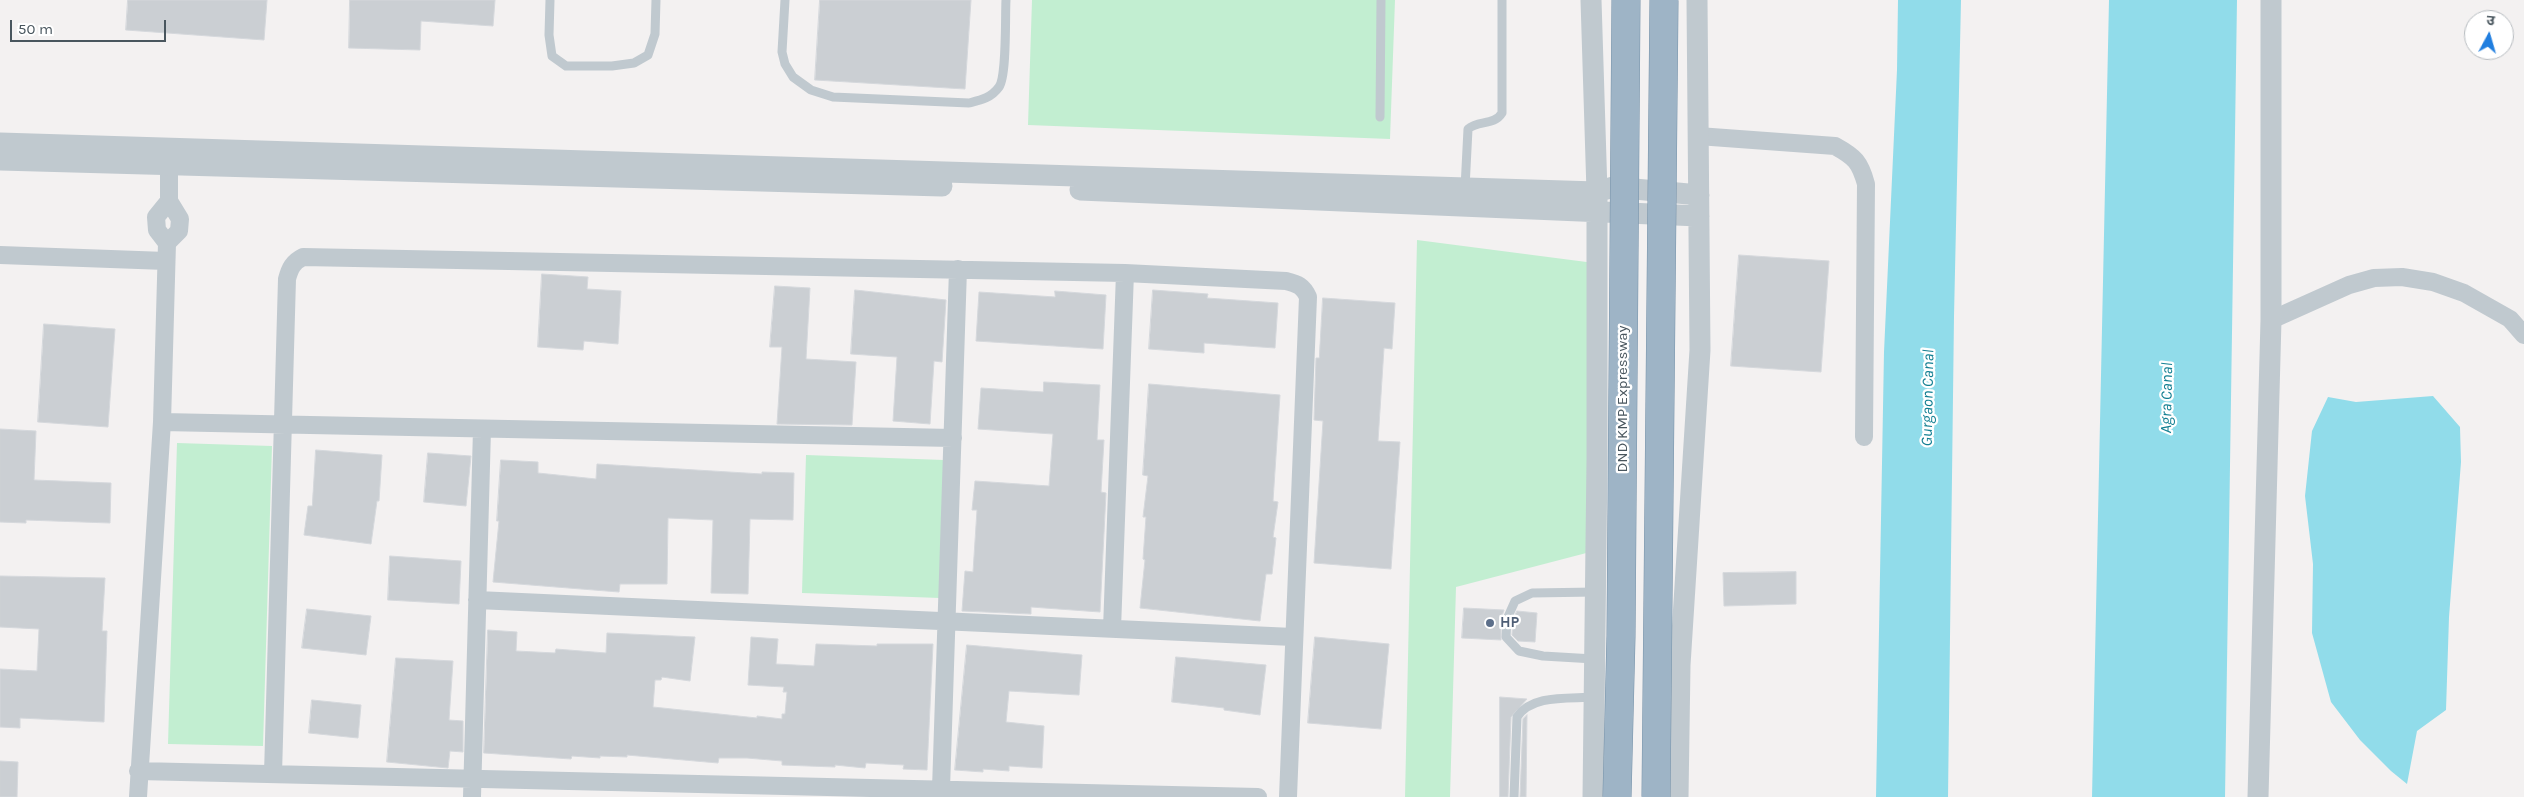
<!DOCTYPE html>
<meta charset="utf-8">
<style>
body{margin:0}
#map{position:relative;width:2524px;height:797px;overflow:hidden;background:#f3f1f1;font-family:Karla,"Noto Sans Devanagari",sans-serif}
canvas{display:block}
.north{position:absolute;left:2464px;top:10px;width:50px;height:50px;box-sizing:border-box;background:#fff;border:1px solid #b6bbbf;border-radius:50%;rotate:6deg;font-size:14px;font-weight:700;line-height:20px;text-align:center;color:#49565e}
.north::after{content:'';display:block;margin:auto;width:18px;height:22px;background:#207edf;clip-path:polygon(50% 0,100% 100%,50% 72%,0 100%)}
.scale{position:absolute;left:10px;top:20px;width:156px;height:22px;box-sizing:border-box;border:2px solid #49565e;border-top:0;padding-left:6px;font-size:15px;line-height:18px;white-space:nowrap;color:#49565e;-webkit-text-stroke:4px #fff;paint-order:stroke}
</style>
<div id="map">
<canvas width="2524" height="797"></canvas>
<div class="north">उ</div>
<div class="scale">50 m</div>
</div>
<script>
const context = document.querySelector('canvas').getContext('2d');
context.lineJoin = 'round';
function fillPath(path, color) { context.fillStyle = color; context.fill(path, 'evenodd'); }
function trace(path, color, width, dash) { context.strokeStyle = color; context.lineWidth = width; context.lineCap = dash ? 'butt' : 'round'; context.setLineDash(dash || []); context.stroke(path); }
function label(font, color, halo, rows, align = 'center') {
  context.font = font + ' Karla,sans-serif'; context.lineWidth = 4.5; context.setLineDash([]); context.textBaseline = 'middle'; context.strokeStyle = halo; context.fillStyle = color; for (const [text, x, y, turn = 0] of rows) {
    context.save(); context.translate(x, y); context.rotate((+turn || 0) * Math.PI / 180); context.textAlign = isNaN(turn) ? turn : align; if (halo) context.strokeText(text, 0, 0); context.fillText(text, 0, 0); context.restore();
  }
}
const green = new Path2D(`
 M1032,0H1395L1390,139L1028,125Z
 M1417,240L1602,264L1594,551L1456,587L1450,797H1405Z
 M177,443L272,446L263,746L168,744Z
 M806,455L944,460L940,598L802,593Z`);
const water = new Path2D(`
 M1898,0H1961L1954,316L1948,797H1876L1884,352L1897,70Z
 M2109,0H2237L2225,797H2092Z
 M2433,396L2460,427L2461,462L2449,617L2446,710L2417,731L2407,784L2391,771L2360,740L2331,702L2312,633L2313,564L2305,496L2312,431L2328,397L2356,402Z`);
const building = new Path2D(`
 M128,0H267L264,40L126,30Z
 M350,0H495L493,26L421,21L420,50L349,48Z
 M820,0H971L965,89L815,80Z
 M1739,255L1829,261L1821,372L1731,366Z
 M542,274L588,277L587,289L621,291L618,344L584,341L583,350L538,347Z
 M775,286L810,288L806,359L856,362L852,425L777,424L782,347H770Z
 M855,290L946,300L942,362L934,361L930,424L893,421L897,357L851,354Z
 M1153,290L1208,294L1207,298L1278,303L1275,348L1204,343V353L1149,349Z
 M1055,291L1106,295L1103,349L976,341L979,292L1055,297Z
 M1323,298L1395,303L1392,349L1384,348L1378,441L1400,442L1391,569L1314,563L1323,421L1314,420L1316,358H1319Z
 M44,324L115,329L108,427L38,422Z
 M1044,382L1100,385L1097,440H1104L1101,492L1106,493L1100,612L1031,607V614L962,611L965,571L973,572L977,510H972L975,481L1049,486L1053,434L978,429L981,388L1043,392Z
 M1149,384L1280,395L1273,501L1278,502L1273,537L1276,538L1272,574H1266L1260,621L1140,608L1145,560L1143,559L1146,517H1143L1148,476L1143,475Z
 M0,429L36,431L34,480L111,483L110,523L26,520V523L0,522Z
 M316,450L382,455L379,501H377L371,544L304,535L308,506H312Z
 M428,453L471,456L466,506L424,502Z
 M501,460L538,462V473L596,479L597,464L762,474V472L794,473L793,520L750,519L748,594L711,593L713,520L668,518L667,584H620L619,592L493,582L499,521H497Z
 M390,556L461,561L459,604L388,600Z
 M1796,572V604L1724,606L1723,573Z
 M0,576L105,578L102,631H107L104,722L20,718V728L0,727V669L37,671L39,629L0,627Z
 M1464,608L1504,610L1501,619V640L1462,638Z
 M307,609L371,616L366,655L302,648Z
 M1517,611L1537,613L1535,642L1518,641L1512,635L1513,620Z
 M488,630L517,632L516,651L555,653L556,649L606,653L607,633L695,637L690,681L662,677L661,680H655L653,707L757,718V716L782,719V714H785L787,692H783L784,687L748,685L751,637L778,639L776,664L814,666L816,644L877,646V644H933L927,770L903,769L904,765L866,763L865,768L835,765V767L782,765V761L747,758H719L718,763L627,755V757L600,756V758L572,756L571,759L484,753Z
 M1315,637L1389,644L1381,729L1308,723Z
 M967,645L1082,655L1079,695L1009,691L1006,722L1044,726L1042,768L1009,766V771L983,769V772L955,770Z
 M1176,657L1266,665L1260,715L1224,710V708L1172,702Z
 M396,658L453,661L449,720L463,721V752L450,751L448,768L387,762Z
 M1500,697L1527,699L1511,717L1508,797H1500Z
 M312,700L361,705L358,738L309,733Z
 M1527,715L1526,797H1520L1523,719Z
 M0,761L18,762L17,797H0Z`);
const service = new Path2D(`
 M550,0L549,35L552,56L566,66H612L634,63L648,55L655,34L656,0
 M785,0L782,52L785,64L793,77L811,90L833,97L969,103C981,100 991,98 999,87C1007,76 1005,16 1006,0
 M1380,117L1381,0
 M1465,188L1468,129C1478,120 1494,126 1502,113V0
 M1594,659L1543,656L1519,651L1506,637L1507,619L1515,601L1532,593L1595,592
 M1514,797L1517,717C1532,694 1569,699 1594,697`);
const minor = new Path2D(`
 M1698,136L1835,146C1855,157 1860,162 1866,184L1864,437
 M167,243L179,231L180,219L169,201V152
 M0,255L166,261
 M2271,320L2349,285L2374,278L2402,277L2433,282L2464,293L2510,319L2524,335
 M162,422L953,438
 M477,600L1293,637
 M1112,629L1125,273
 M138,771L1258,797
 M273,774L287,279C290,268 293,262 303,257L1125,273L1286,281C1298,284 1303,286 1308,297L1288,797
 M941,789L958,269
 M138,797L162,422L167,243L157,230L156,217L169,201
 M472,797L482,429`);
const tertiary = new Path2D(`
 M1591,0L1597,192V459L1593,797
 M0,143L1597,192L1613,187L1699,195
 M0,160L942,186
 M1080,190L1699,216
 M1678,797L1680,665L1700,350L1697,0
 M2258,797L2271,320V0`);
const trunkBridge = new Path2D(`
 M1617,797L1621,636L1626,0
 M1656,797L1664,0`);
const markers = [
 [1490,623,5,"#5c6f8a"]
];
const streetNames = [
 ["DND KMP Expressway",1623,399,-90]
];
const serviceNames = [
 ["HP",1500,623]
];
const waterNames = [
 ["Gurgaon Canal",1928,398,-89],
 ["Agra Canal",2167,398,-89]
];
fillPath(green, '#c2eed1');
fillPath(water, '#91dcea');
fillPath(building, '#cbcfd3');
trace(building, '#d5d8dc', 1);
trace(service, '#c0c9cf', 9);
trace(minor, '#c0c9cf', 18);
trace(tertiary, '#c0c9cf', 21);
trace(trunkBridge, '#7692a9', 29, []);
trace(trunkBridge, '#9eb4c6', 28);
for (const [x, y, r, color] of markers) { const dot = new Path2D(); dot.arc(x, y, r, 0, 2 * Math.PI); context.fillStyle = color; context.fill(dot); trace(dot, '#fff', 2); }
label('15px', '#49565e', '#fff', streetNames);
label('bold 15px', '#4e5e75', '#fff', serviceNames, 'left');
label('italic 16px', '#127f92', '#fff', waterNames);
</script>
